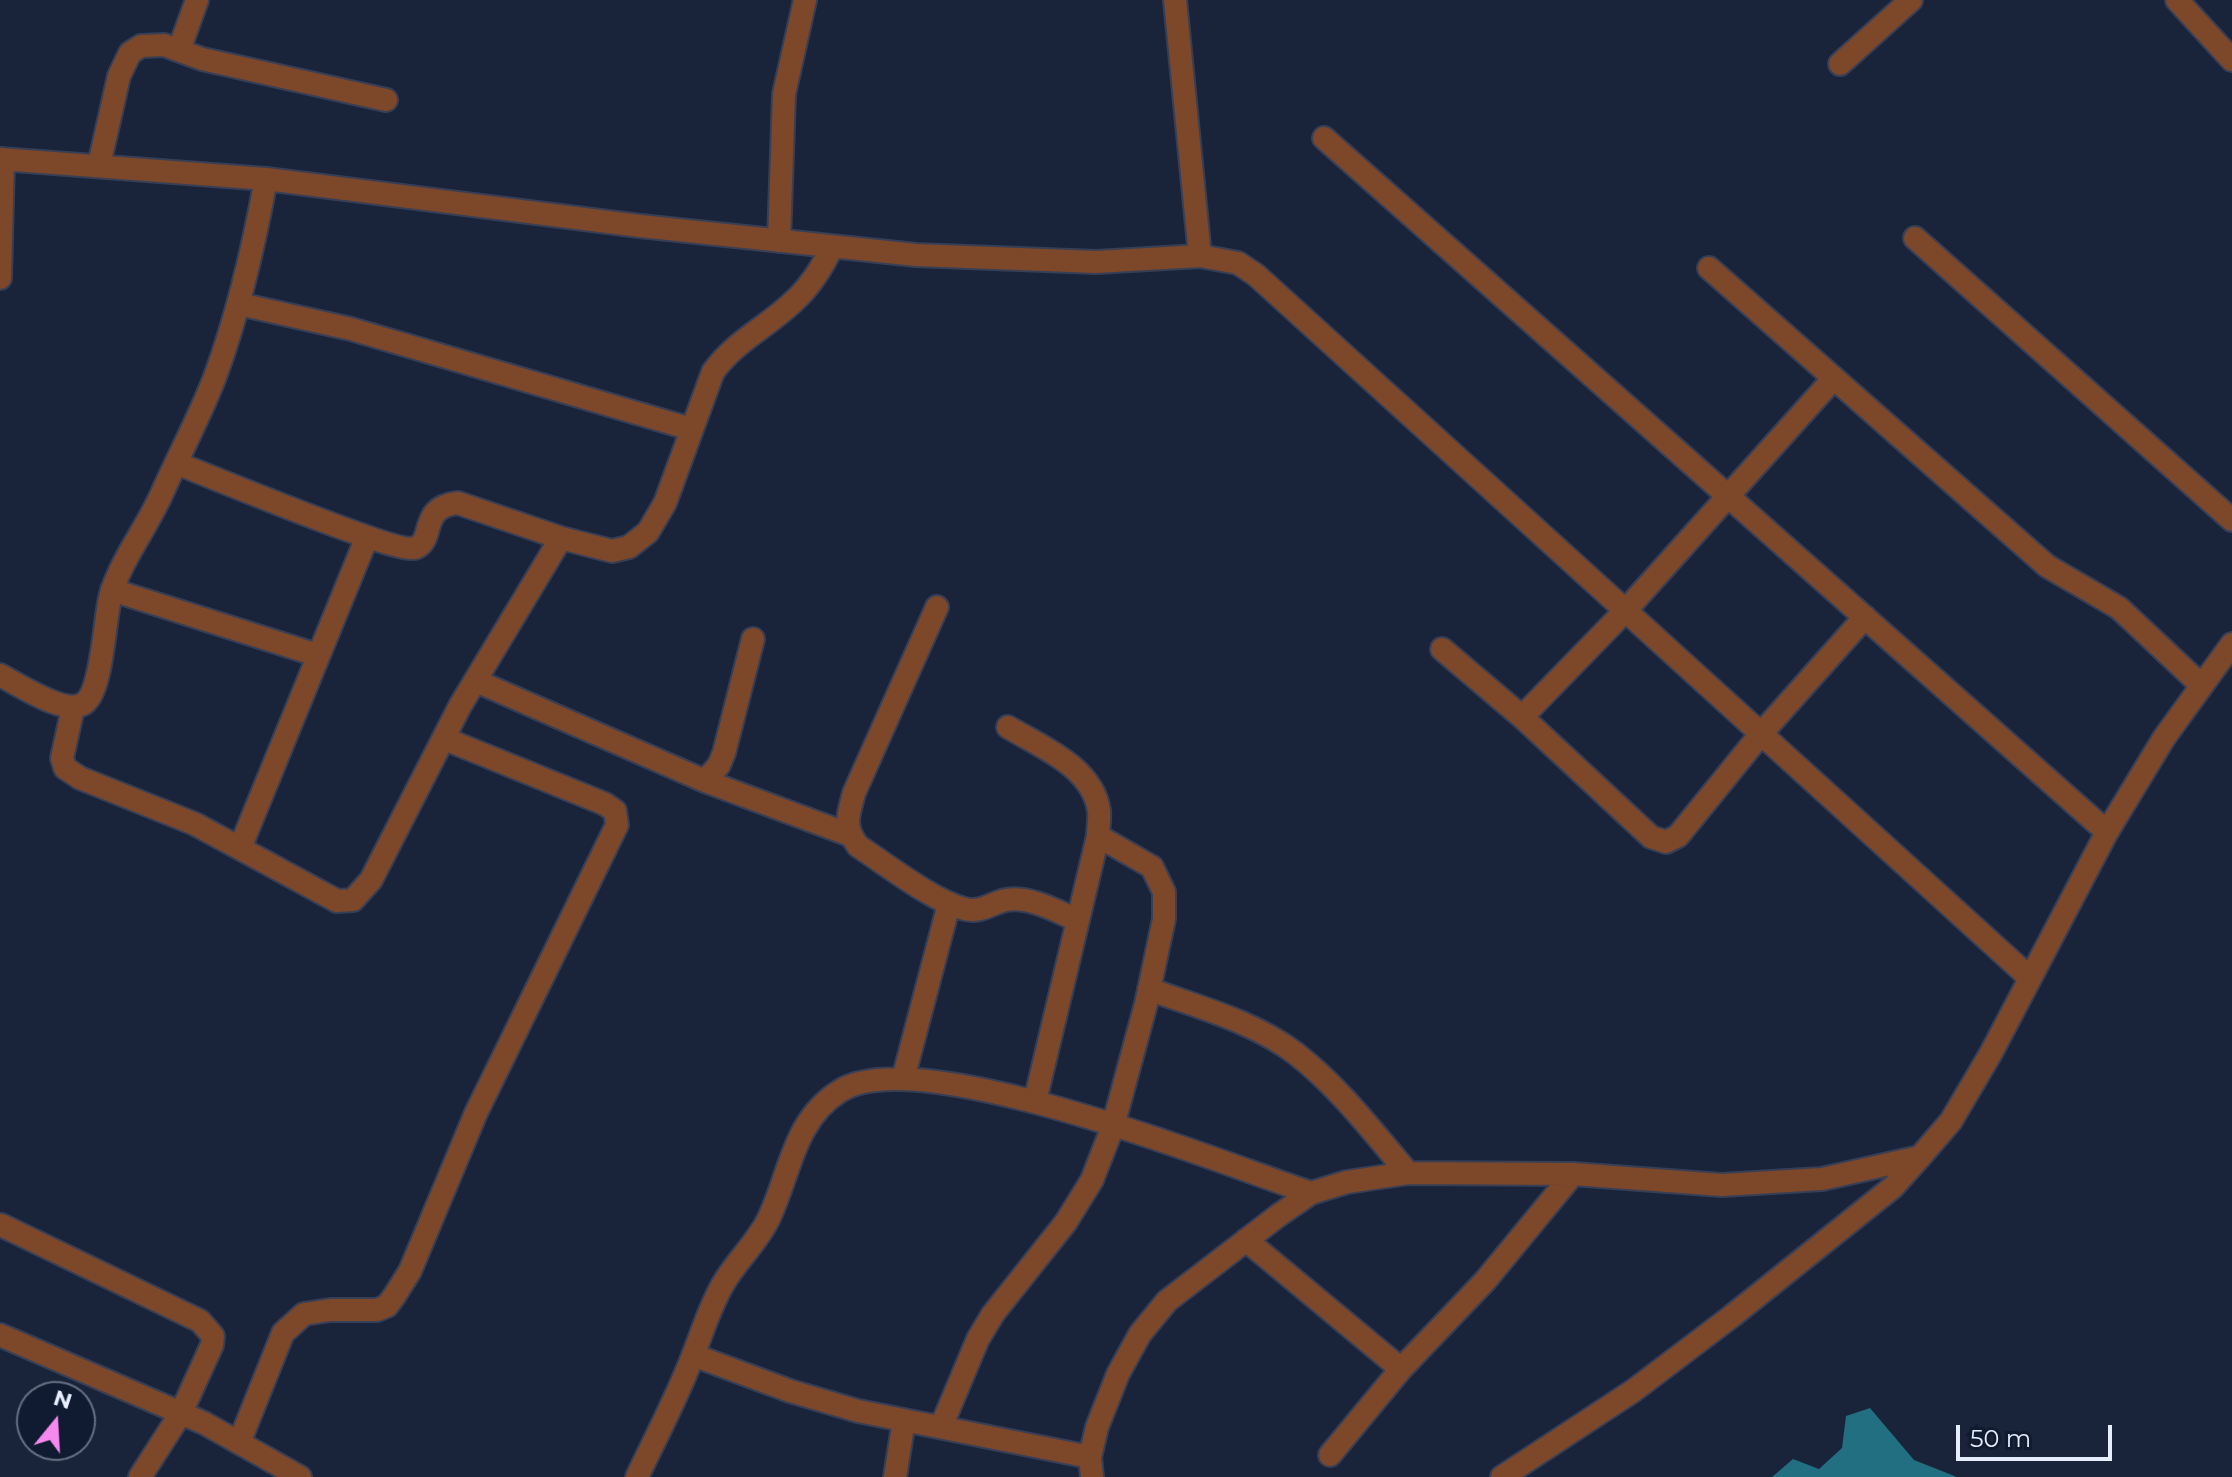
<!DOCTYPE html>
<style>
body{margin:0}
#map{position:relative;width:2232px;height:1477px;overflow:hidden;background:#19233a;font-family:Montserrat,sans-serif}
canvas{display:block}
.north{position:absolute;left:16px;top:1381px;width:80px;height:80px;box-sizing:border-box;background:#101a30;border:2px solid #666f82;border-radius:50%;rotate:18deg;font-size:22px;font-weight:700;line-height:32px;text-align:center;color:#e6eefd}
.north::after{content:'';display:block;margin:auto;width:28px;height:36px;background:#f589ee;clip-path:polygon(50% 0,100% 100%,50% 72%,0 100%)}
.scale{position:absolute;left:1956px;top:1425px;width:156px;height:36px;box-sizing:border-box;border:4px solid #e6eefd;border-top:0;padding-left:10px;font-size:24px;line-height:28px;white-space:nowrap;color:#e6eefd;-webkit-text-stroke:6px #101a30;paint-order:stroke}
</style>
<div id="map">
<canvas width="2232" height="1477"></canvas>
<div class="north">N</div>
<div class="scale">50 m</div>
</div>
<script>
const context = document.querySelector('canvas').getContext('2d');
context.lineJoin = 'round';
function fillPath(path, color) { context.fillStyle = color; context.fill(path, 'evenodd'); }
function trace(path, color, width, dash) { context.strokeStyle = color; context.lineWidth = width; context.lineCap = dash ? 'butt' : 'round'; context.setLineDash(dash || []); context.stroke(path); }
const water = new Path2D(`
 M1870,1408L1914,1460L1957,1477H1772L1793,1459L1819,1469L1842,1448L1846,1416Z`);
const street = new Path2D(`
 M1175,0L1200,256
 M2177,0L2232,60
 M179,50L197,0
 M1840,64L1911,0
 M1324,138L2107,832
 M0,159L266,179L640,226L916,255L1096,262L1200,256L1238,263L1256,275L2030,978
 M99,165L119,76L130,53L141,46L164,45L202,59L386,100
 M1915,238L2232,520
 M779,241L784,94L805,0
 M1709,268L2047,566L2119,608L2201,685
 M0,278L3,159
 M239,304L351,329L691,429
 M176,463C207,475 397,554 415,548C436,540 418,507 458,503L561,538L612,551L629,547L648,532L665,503L713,372C734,342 767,327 793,302C811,286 822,268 832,247
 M112,590L317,655
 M937,607L854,793C848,816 843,826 858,846C887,865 933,901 965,909C982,913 991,903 1006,900C1030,896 1056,911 1077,920
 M1442,649L1522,717L1651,837L1666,842L1678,836L1760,735L1865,617
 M0,675C19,685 64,715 83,704C103,693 104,618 111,594C122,558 148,526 163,491C180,453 202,412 216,374C239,311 254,245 266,179
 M476,681L705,781L850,835
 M73,708L62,758L65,768L80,778L195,824L337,901L353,900L371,880L460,706L561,538
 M1522,717L1626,610L1834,378
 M1008,727C1041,747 1093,767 1099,811C1100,819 1098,828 1098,836L1035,1101
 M705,781L719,765L724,753L753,639
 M240,848L367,537
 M1149,989C1197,1007 1253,1021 1295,1053C1339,1087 1372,1131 1408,1173
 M903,1079L949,904
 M1,1225L200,1321L213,1336L212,1345L181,1413L140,1477
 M1246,1240L1401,1369
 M0,1335L204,1423L300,1477
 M693,1355L790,1391L858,1411L1090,1457
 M941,1427L978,1339L993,1314L1066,1222L1092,1180L1113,1126L1146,1004L1164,919V892L1152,867L1098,836
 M239,1443L283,1333L304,1314L330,1310H377L387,1306L395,1295L410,1271L476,1113L617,825L615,811L605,804L445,739
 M1330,1455L1401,1369L1485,1281L1573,1174
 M637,1477C654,1441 673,1405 688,1368C700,1340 708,1310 723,1284C736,1261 756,1244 768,1220C790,1175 793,1120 840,1091C918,1041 1221,1163 1311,1193
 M895,1477L904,1420
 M1092,1477L1090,1457L1097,1427L1118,1374L1140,1334L1167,1301L1279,1215L1311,1193L1347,1182L1408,1173L1573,1174L1722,1185L1822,1179L1920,1157
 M1502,1477L1633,1391L1732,1316L1893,1187L1920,1157L1951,1121L1991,1053L2107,832L2164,738L2232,644`);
fillPath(water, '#226f81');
trace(street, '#363f55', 26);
trace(street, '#7d472a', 22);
</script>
